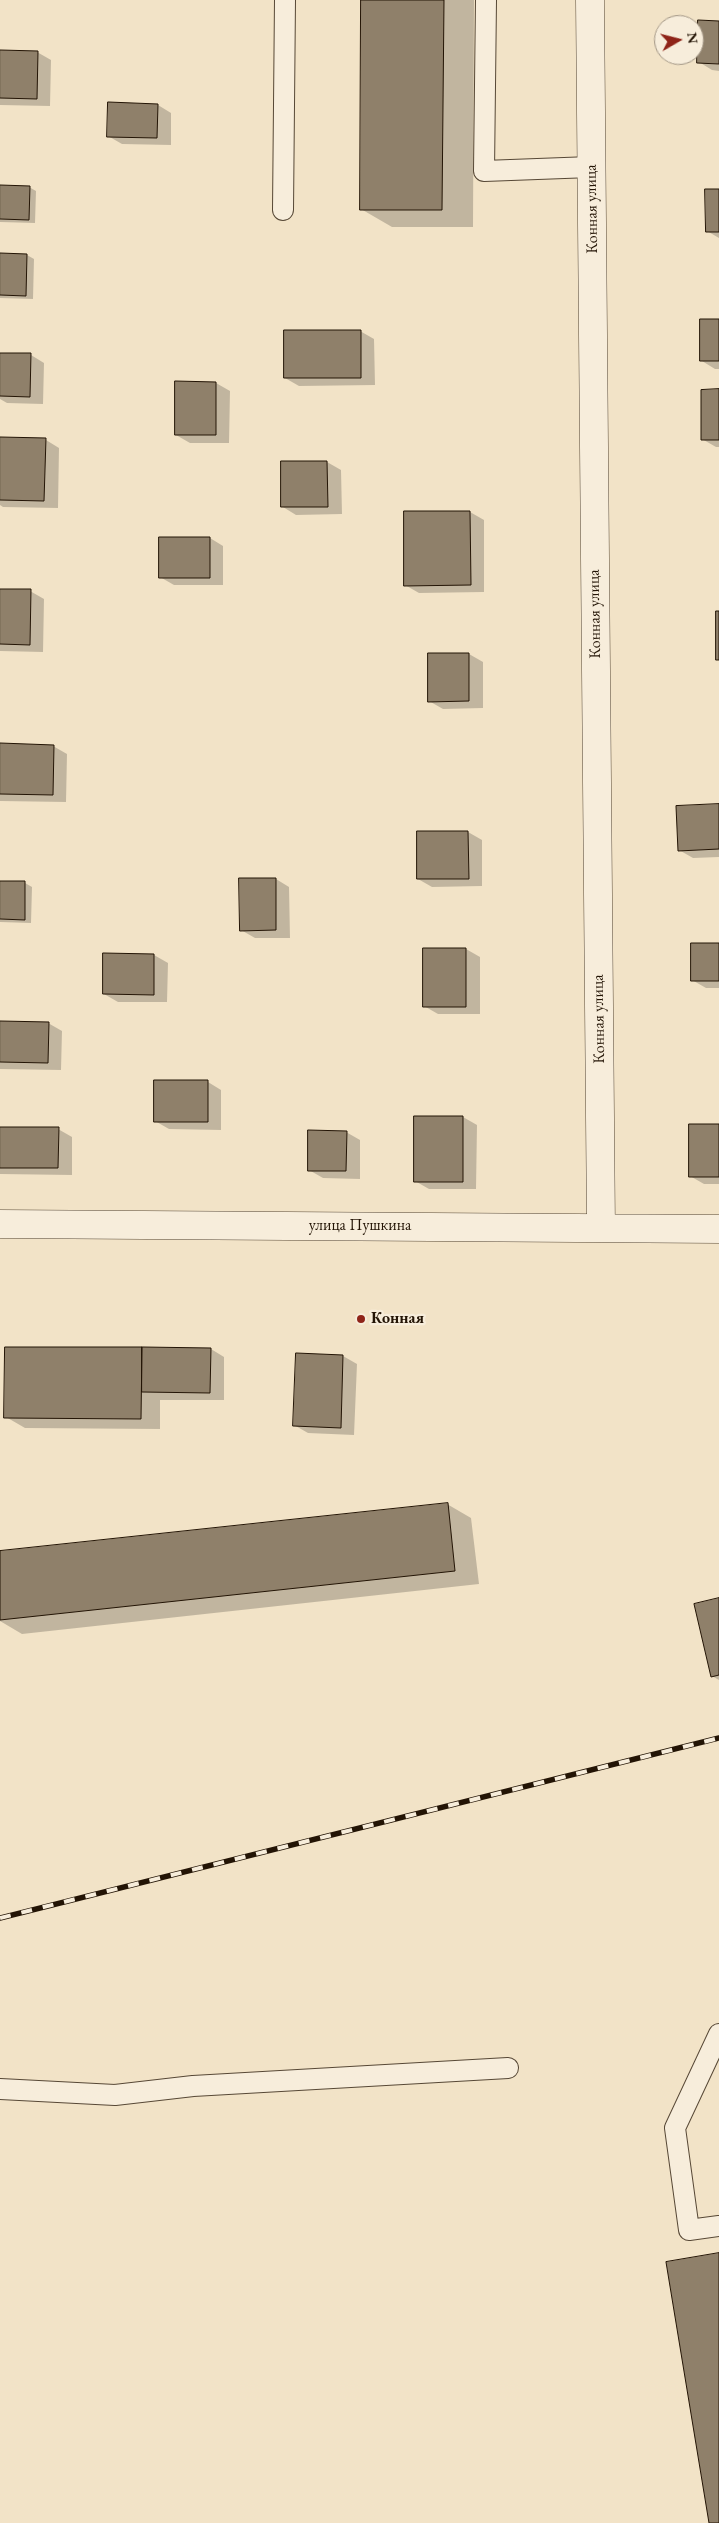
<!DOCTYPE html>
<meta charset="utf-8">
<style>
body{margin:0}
#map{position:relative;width:719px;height:2523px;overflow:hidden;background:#f2e3c7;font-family:"EB Garamond",serif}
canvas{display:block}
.north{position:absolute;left:654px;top:15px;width:50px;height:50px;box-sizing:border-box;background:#f7eddb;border:1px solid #a29685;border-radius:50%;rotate:82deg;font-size:14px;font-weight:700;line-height:20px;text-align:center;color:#231405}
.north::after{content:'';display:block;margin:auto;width:18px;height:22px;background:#8f2418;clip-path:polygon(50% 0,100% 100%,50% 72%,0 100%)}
</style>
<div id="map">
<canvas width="719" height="2523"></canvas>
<div class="north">N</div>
</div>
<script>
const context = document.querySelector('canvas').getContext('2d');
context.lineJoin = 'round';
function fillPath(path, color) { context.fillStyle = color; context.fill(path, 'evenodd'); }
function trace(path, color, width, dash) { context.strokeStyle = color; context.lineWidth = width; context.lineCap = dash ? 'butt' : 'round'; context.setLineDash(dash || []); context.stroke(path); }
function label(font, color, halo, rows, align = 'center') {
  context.font = font + ' "EB Garamond",serif'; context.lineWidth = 4.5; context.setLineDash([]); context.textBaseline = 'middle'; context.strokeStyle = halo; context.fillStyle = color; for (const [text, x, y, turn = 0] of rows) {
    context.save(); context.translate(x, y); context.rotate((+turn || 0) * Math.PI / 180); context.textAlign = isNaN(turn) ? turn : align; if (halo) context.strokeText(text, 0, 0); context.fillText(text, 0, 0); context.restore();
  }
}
const shadow = new Path2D(`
 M363,0H474L473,227H392L361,209Z
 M719,22V71L712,70L699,62Z
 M0,51L37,52L51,60L50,106L0,105Z
 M158,105L171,113V145L122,144L108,136Z
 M0,186L29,187L36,191L35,223L0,222Z
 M719,190V238L707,231Z
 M0,255H27L34,259L33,299L0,298Z
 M719,320V369H715L702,361Z
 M360,331L374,339L375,385L299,386L285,378Z
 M0,354L31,355L44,363L43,404L7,403L0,399Z
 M216,383L230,391L229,443H190L176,435Z
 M719,391V447H716L702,439Z
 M0,439L46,440L59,448L58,508L3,507L0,505Z
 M327,462L341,470L342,514L296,515L283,507Z
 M470,512L484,520V592L419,593L405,585Z
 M210,538L223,546V585H174L160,577Z
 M0,590L30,591L44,599L43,652L0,651Z
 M469,654L483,662V708L443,709L429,701Z
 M0,744L53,746L67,754L66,802L0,801Z
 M719,805V857L693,858L679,850Z
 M468,832L482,840V886L432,887L418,879Z
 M276,879L289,887L290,938H255L241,930Z
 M0,882L25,883L32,887L31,923L0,922Z
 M719,944V988H706L692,980Z
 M466,949L480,957V1014H438L424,1006Z
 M154,955L168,963L167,1002H118L104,994Z
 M0,1022L48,1023L62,1031L61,1070L0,1069Z
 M208,1082L221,1090V1130L169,1129L155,1121Z
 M463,1117L477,1125L476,1189H429L415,1181Z
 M719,1125V1184H704L690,1176Z
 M0,1129H58L72,1137V1175L0,1174Z
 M346,1132L360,1140V1179L323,1178L309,1170Z
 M6,1348L211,1349L224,1357V1400H160V1429L25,1428L6,1417Z
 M297,1354L343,1356L357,1364L354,1435L308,1433L294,1425Z
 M447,1504L471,1518L479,1584L22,1634L0,1621V1552Z
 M719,1599V1680L712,1676Z`);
const building = new Path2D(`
 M361,0H444L442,210H360Z
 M698,20L719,21V64L697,63Z
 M0,50L38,51L37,99L0,98Z
 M108,102L158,104L157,138L107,137Z
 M0,185L30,186L29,220L0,219Z
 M705,189H719V232H706Z
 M0,253L27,254L26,296L0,295Z
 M700,319H719V361H700Z
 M284,330H361V378H284Z
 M0,353H31L30,397L0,396Z
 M175,381L216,382V435H175Z
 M719,389V440H701V390Z
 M0,437L46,438L44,501L0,500Z
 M281,461H327L328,507H281Z
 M404,511H470L471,585L404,586Z
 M159,537H210V578H159Z
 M0,589H31L30,645L0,644Z
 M716,611H719V660H716Z
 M428,653H469V701L428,702Z
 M0,743L54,745L53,795L0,794Z
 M719,804V849L678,851L676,806Z
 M417,831H468L469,879H417Z
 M239,878H276V930L240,931Z
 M0,881H25V920L0,919Z
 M691,943H719V981H691Z
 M423,948H466V1007H423Z
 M103,953L154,954V995L103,994Z
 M0,1021L49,1022L48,1063L0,1062Z
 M154,1080H208V1122H154Z
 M414,1116H463V1182H414Z
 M689,1124H719V1177H689Z
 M0,1127H59L58,1168H0Z
 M308,1130L347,1131L346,1171H308Z
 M5,1347H142L141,1419L4,1418Z
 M142,1347L211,1348L210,1393L142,1392Z
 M296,1353L343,1355L341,1428L293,1426Z
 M448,1503L455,1571L0,1620V1551Z
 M719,1598V1675L711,1677L694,1604Z
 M719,2253V2523H709L666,2262Z`);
const service = new Path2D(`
 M486,0L484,171L591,167
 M283,210L285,0
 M719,2034L675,2128L689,2230L719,2226
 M0,2089L115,2095L193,2086L508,2068`);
const minor = new Path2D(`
 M590,0L601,1227
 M0,1224L719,1229`);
const rail = new Path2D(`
 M0,1918L719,1738`);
const markers = [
 [361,1319,5,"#8f2418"]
];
const streetNames = [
 ["Конная улица",592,209,-91],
 ["Конная улица",595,614,-91],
 ["Конная улица",599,1019,-91],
 ["улица Пушкина",360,1226]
];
const poiNames = [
 ["Конная",371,1319]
];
fillPath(shadow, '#0003');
fillPath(building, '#8f806a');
trace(building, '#231405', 1);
trace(service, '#574836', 22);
trace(minor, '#574836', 29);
trace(service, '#f7eddb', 20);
trace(minor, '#f7eddb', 28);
trace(rail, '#231405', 5.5);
trace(rail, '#f7eddb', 4, [11]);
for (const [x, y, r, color] of markers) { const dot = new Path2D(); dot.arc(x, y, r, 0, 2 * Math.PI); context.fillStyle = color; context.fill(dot); trace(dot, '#f7eddb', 2); }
label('16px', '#231405', '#f7eddb', streetNames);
label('bold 16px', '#231405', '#f7eddb', poiNames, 'left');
</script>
